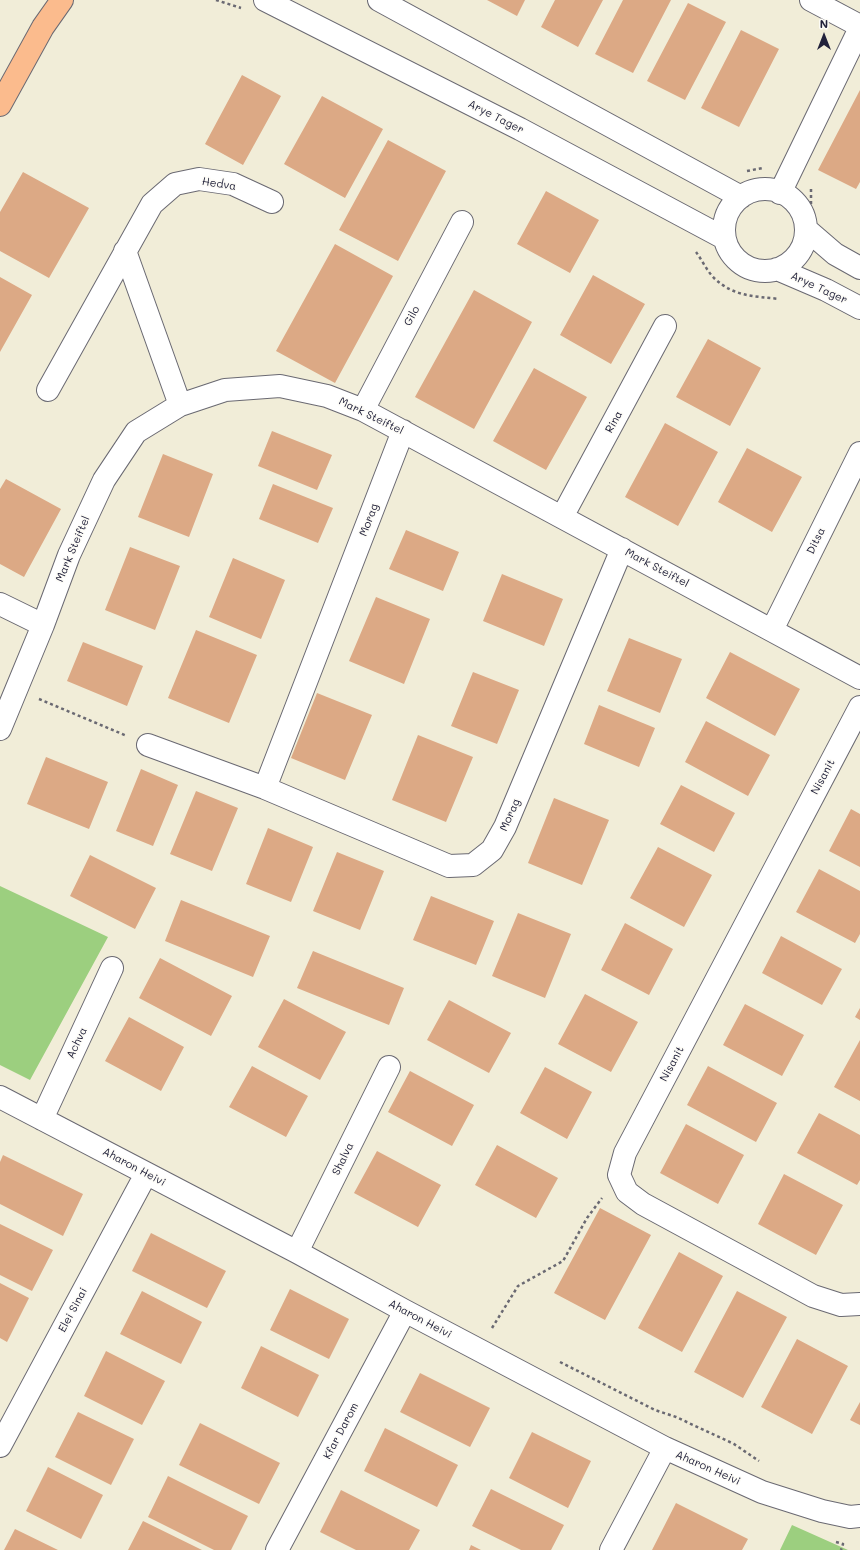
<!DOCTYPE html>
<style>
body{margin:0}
#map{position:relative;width:860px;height:1550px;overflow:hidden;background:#f1edd8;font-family:Mali,sans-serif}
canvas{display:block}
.north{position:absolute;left:804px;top:16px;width:40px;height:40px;-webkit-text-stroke:3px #fdfcf7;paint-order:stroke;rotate:0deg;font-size:11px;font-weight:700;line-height:16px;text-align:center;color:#22223b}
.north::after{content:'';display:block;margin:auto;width:14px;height:18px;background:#22223b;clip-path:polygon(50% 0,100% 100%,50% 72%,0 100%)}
</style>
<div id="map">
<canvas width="860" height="1550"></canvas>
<div class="north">N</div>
</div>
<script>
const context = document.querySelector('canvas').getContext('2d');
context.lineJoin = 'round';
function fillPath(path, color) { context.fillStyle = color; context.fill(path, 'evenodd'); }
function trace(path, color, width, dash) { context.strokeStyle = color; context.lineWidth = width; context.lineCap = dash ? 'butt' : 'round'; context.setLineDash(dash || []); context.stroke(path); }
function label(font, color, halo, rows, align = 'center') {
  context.font = font + ' Mali,sans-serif'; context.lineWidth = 3; context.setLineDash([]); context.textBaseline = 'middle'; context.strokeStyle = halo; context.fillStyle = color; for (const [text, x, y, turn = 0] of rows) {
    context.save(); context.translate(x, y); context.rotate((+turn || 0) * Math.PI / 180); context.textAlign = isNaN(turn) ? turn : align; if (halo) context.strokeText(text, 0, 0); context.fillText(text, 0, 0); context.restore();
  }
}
const green = new Path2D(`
 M0,886L108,937L30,1080L0,1065Z
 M792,1525L848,1550H780Z`);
const building = new Path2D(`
 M487,0H525L517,16Z
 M555,0H603L578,47L541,27Z
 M623,0H671L633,73L595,54Z
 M688,3L726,22L685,100L647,81Z
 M741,30L779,49L739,127L701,108Z
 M242,75L281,96L243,165L205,144Z
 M860,90V182L856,189L818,170Z
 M322,96L383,129L345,198L284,164Z
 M388,140L446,171L398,261L339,230Z
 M23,172L89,208L49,278L0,251V212Z
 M546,191L599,220L570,273L517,244Z
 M335,244L393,276L335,383L276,351Z
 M593,275L645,304L611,364L560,335Z
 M0,277L32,295L0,352Z
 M474,290L532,322L474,429L415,397Z
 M708,339L761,368L730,426L676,397Z
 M534,368L587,397L546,470L493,441Z
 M665,423L718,452L678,526L625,497Z
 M272,431L332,455L317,490L258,466Z
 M747,448L802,477L772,532L718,502Z
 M163,454L213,474L189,537L138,517Z
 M6,479L61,509L24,577L0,564V489Z
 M273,484L333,508L318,543L259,519Z
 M406,530L459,552L443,591L389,569Z
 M130,547L180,566L155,630L105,610Z
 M233,558L285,580L261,639L209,617Z
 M502,574L563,599L544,646L483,621Z
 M376,597L430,619L404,684L349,661Z
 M196,630L257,655L229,723L168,698Z
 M629,638L682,659L660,713L607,691Z
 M83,642L143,666L127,706L67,681Z
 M730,652L800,689L775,736L706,698Z
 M473,672L519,690L497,744L451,726Z
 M317,693L372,715L345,780L291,758Z
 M599,705L655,728L639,767L584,744Z
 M706,721L770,755L748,796L685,762Z
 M418,735L473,757L446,822L392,800Z
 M46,757L108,782L89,829L27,804Z
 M141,769L178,785L153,846L116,831Z
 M681,785L735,813L714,852L660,824Z
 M196,791L238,808L212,871L170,854Z
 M554,798L609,820L582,885L528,863Z
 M851,809L860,814V867L829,851Z
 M268,828L313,847L291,902L246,884Z
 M658,847L712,875L684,927L630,898Z
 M337,852L384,871L360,930L313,911Z
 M90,855L156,888L135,929L70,896Z
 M819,869L860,891V934L855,943L796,912Z
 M431,896L494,921L476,965L413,940Z
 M181,900L270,936L253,977L165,941Z
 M518,913L571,934L545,998L492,976Z
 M625,923L673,949L649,995L601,970Z
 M781,936L842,969L822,1005L762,973Z
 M313,951L404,988L389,1025L297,988Z
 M160,958L232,996L211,1036L139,998Z
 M585,994L638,1022L611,1072L558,1044Z
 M284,999L346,1032L320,1080L258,1047Z
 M449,1000L511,1033L489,1073L427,1040Z
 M745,1004L804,1035L782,1076L723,1045Z
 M860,1008V1020L855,1017Z
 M129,1017L184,1047L161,1091L105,1061Z
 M860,1040V1101L834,1087Z
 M252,1066L308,1096L286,1137L229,1107Z
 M708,1066L777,1103L756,1142L687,1105Z
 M545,1067L592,1092L567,1139L520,1113Z
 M410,1071L474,1105L452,1146L388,1112Z
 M819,1113L860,1135V1180L857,1185L797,1153Z
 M686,1124L744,1155L718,1204L660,1173Z
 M497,1145L558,1178L536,1218L475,1185Z
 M377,1151L441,1185L418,1227L354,1193Z
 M3,1155L83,1194L63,1236L0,1204V1162Z
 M784,1174L843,1205L816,1255L758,1224Z
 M600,1208L651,1235L605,1320L554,1293Z
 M0,1224L53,1250L32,1291L0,1275Z
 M151,1233L226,1271L207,1308L132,1271Z
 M679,1252L723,1276L682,1352L638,1328Z
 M0,1283L29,1298L7,1342L0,1338Z
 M290,1289L349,1319L329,1359L270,1330Z
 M142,1291L202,1322L181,1364L120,1334Z
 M737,1291L787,1317L743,1398L694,1372Z
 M797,1339L848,1366L812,1434L761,1407Z
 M261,1346L319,1375L298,1417L241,1388Z
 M106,1351L165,1381L142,1425L84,1396Z
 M420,1373L490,1408L470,1447L400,1412Z
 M860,1402V1425L850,1420Z
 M78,1412L134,1439L111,1485L55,1457Z
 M200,1423L280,1463L259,1504L179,1465Z
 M385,1428L458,1465L437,1507L364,1471Z
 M532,1432L591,1461L568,1508L509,1478Z
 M48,1467L103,1495L81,1539L26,1511Z
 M168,1476L248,1516L231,1550H214L148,1517Z
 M491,1489L564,1525L551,1550H521L472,1526Z
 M341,1490L420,1530L409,1550H356L320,1532Z
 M676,1503L748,1539L742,1550H652Z
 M143,1521L202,1550H128Z
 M15,1529L58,1550H4Z
 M471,1545L481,1550H469Z`);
const path = new Path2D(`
 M216,0L241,8
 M747,171L763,168
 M811,189V204
 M696,252C702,260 707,271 714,278C734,297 754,296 779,299
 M39,699L127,736
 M492,1328L518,1286L563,1261L587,1218L602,1198
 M560,1362L655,1410L676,1417L734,1444L759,1461
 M836,1542L843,1544L841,1550`);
const minor = new Path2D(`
 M265,0L520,129L724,238
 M379,0L741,197
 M811,0L860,26
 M724 230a41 41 0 1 1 82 0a41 41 0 1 1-82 0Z
 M780,193L860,28
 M806,229L835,254L860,268
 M125,251L180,405
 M777,269L826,290L860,308
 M48,390L152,204L175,184L199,179L233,184L272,202
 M363,410L462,222
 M562,517L665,326
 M0,604L43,625
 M772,630L860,453
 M860,707L625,1153L619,1175L627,1192L643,1204L813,1296L841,1305L860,1304
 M0,729L43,625L69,555L104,480L136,432L180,405L225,390L280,386L327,396L363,410L860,678
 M148,745L265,788L449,866L473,865L492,850L505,827L622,549
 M265,788L403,431
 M0,1097L297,1252L405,1311L665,1448L762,1492L822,1511L850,1517L860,1516
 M42,1119L112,968
 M297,1252L389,1067
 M0,1446L146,1174
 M277,1550L405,1311
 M611,1550L665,1448`);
const major = new Path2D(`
 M0,105L43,27L62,0`);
const streetNames = [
 ["Arye Tager",496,117,27],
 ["Hedva",219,184,9],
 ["Arye Tager",819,288,25],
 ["Gilo",412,316,-62],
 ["Mark Steiftel",371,416,26],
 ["Rina",614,422,-61],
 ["Morag",369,520,-69],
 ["Ditsa",816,541,-64],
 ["Mark Steiftel",73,549,-67],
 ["Mark Steiftel",657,568,28],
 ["Nisanit",823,777,-62],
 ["Morag",510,815,-66],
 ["Achva",77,1043,-65],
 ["Nisanit",672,1064,-62],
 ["Shalva",343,1159,-64],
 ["Aharon Heivi",134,1167,28],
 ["Elei Sinai",73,1310,-62],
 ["Aharon Heivi",420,1319,28],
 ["Kfar Darom",341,1431,-62],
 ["Aharon Heivi",708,1468,24]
];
fillPath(green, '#9ccf7f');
fillPath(building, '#dca985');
trace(minor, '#6a6972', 24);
trace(major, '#6a6972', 24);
trace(path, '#6a6972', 2.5, [3, 3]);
trace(minor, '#fff', 22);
trace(major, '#fbbb8d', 22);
label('11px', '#22223b', '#fdfcf7', streetNames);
</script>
